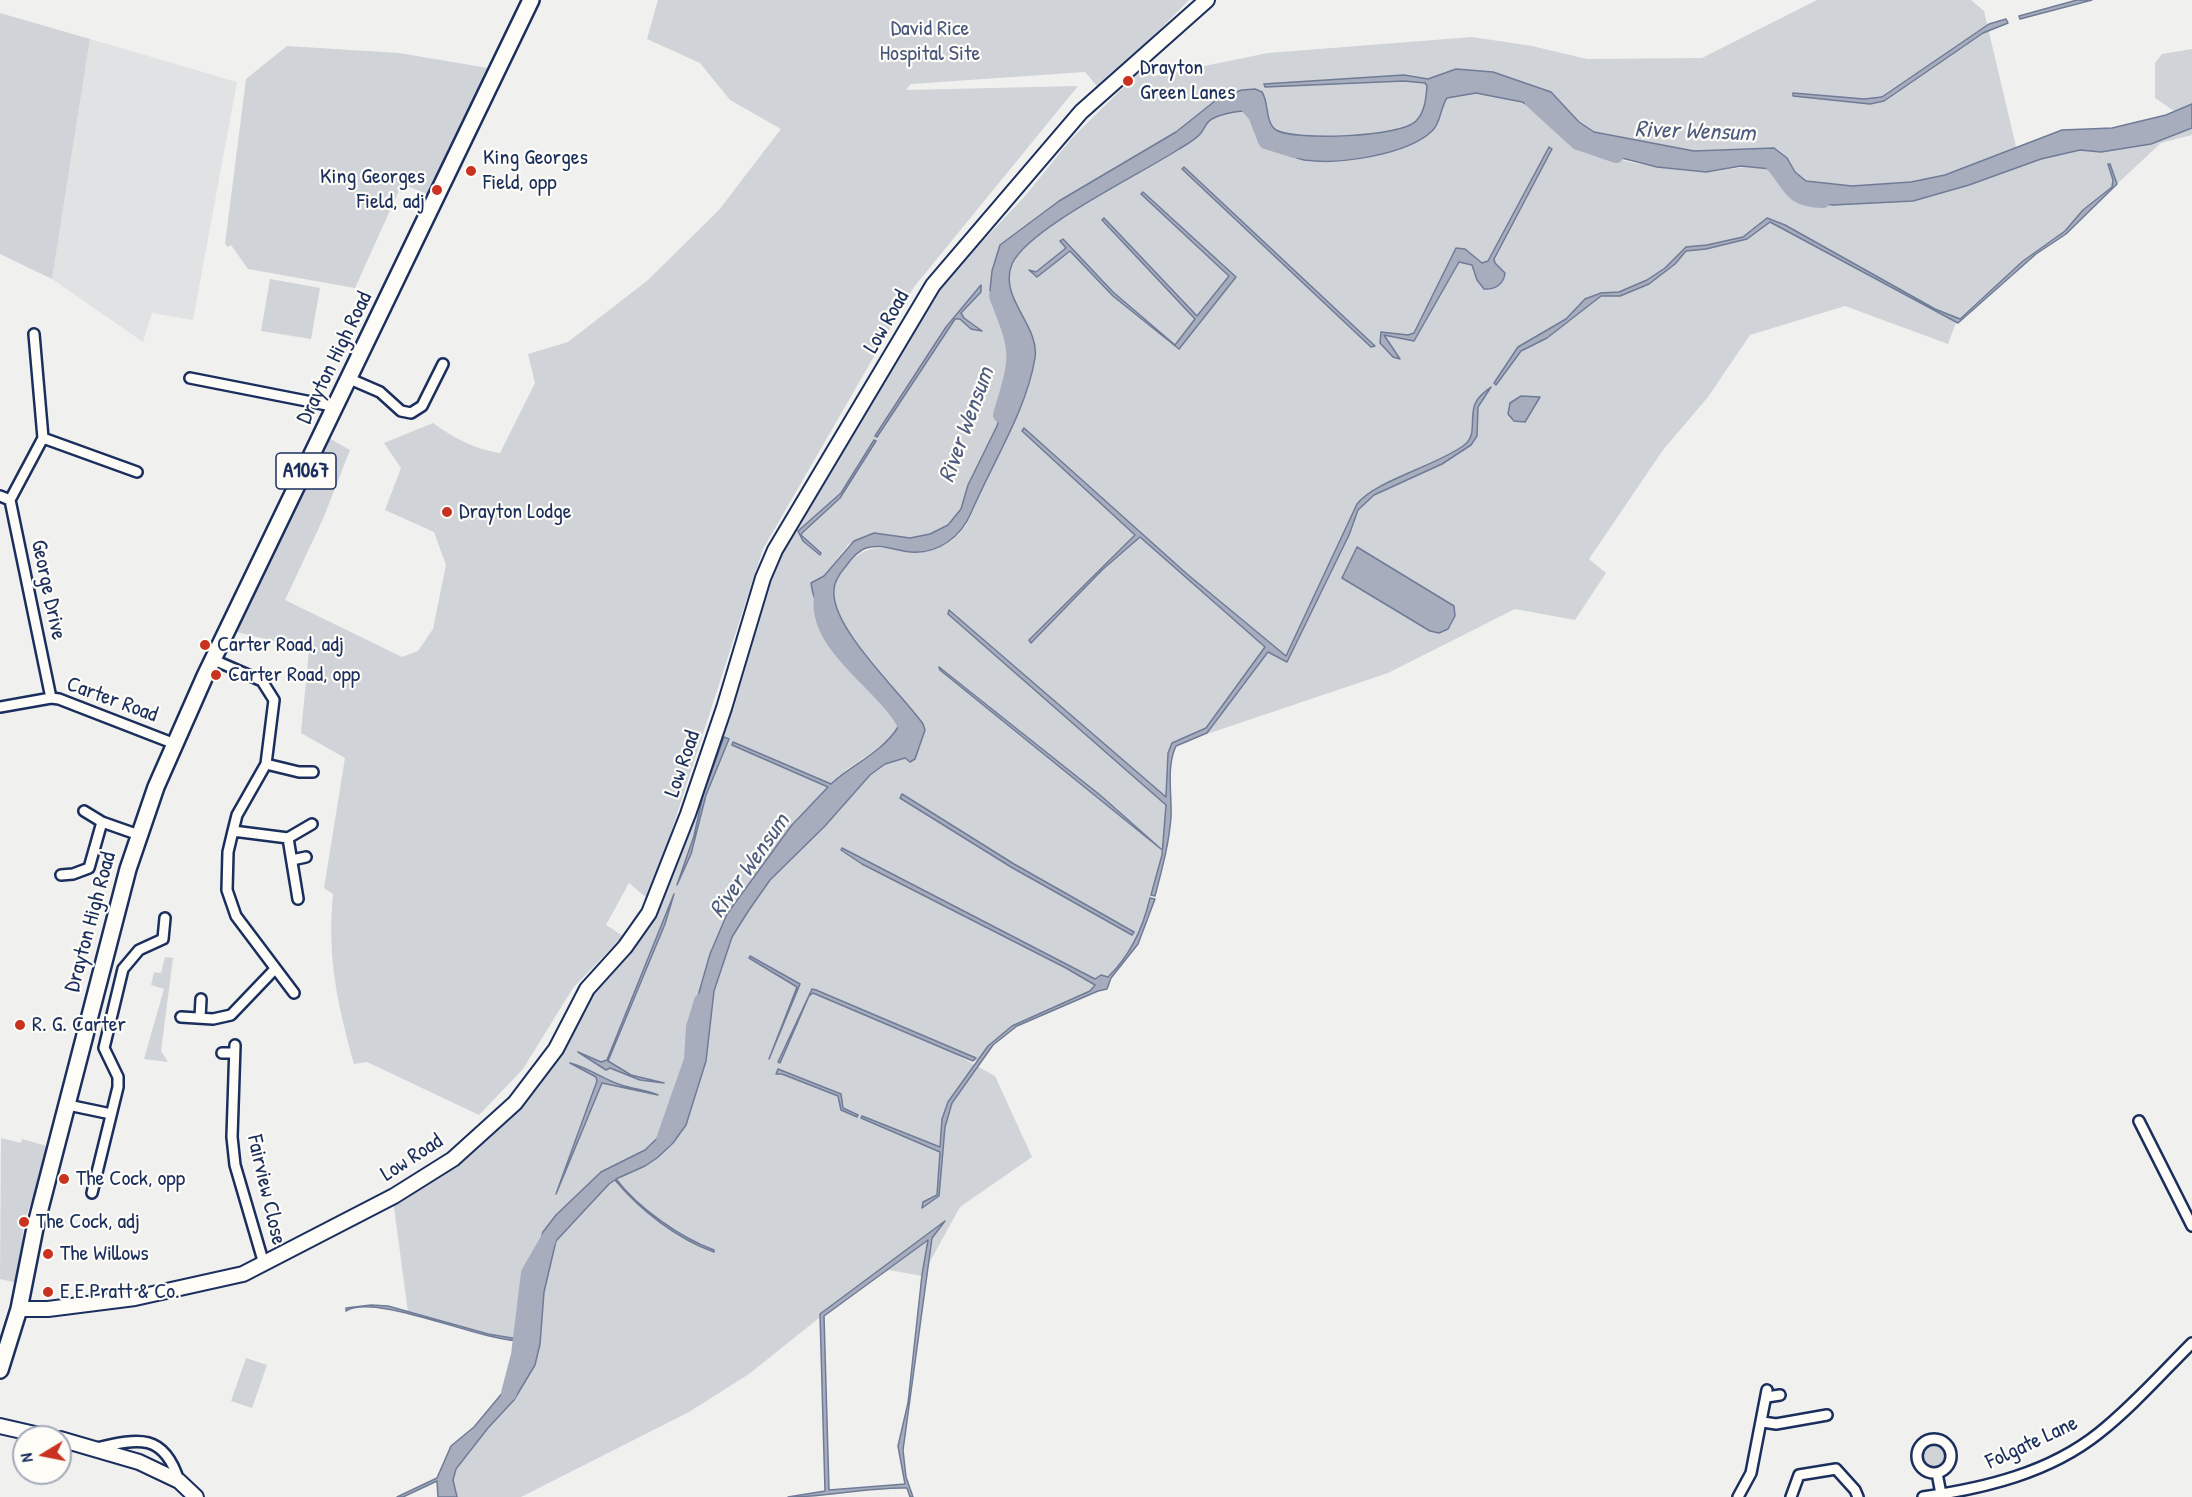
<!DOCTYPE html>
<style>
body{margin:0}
#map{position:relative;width:2192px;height:1497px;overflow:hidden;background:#f0f0ee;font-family:"Patrick Hand",sans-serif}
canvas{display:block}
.north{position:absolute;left:12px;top:1425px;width:60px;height:60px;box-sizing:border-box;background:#fdfcf7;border:2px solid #a3aaba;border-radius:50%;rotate:260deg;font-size:16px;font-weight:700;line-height:24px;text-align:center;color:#1b2f5e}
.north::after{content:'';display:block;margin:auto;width:21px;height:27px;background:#c8321e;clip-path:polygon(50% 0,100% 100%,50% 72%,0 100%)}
</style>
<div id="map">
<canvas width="2192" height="1497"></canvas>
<div class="north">N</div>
</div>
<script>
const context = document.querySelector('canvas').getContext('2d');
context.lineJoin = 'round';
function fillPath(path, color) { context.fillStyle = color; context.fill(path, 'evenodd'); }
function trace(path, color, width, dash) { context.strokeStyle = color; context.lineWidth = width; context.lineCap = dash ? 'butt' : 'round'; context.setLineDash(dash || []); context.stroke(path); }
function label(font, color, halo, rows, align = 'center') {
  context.font = font + ' "Patrick Hand",sans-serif'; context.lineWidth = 4.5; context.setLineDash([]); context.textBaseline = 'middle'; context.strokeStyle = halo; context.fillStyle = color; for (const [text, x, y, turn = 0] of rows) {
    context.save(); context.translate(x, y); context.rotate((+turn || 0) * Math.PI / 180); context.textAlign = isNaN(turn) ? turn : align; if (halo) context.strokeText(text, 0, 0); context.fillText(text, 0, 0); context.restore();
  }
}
const built = new Path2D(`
 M90,39L237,82L193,320L152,313L143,342L52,279Z`);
const green = new Path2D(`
 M658,0H1189L1115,75L1097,86L1085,72L911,84L906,90L1078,86L914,287L763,549L649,900L629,883L606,925L623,936L573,988L523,1069L479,1115L367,1062L354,1064C337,1003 327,957 333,894L324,888L345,758L301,733L309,650L233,631L327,437L350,450L323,519L285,600L402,657L418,651L433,629L446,565L434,532L385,510L401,468L384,443L433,423C454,438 474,449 500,453L535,383L528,354L568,342L648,280L719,210L781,129L730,100L700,63L647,39Z
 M1817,0H1971L1984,11L2017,151C1950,177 1879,209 1804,198L1817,204L1833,205L1913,201L1969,185L2041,159L2080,150L2101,152L2151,144L2192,128V135L2161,143L2117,184L2108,164L2113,181L2112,186L2083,210L2065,231L2023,261L1957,320L1948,344L1845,306L1750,335L1708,397L1663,450L1589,559L1606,573L1575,620L1515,609L1388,673L1207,734L1273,647L1269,643L1206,728L1172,743L1168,753V810L1162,855L1144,925L1124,959L1107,977L1099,976L1090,991L1012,1026L988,1046L979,1060L973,1061L959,1056L995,1076L1032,1157L960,1207L922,1276L889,1270L839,1302L749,1374L689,1412L521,1497H455L449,1476L455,1472L488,1428L514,1400L535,1365L540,1344L544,1292L556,1241L609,1184L657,1158L673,1143L686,1125L706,1061L714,991L732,937L749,910L770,880L826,826L870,775L885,764L905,758L910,762L915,759L925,730L923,724C902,694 828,624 834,589C835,580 841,572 847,565C878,529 907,564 948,543C955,539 962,531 967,524C975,509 979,492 986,477C995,458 1007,440 1015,420C1022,405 1036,366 1035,350C1031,321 1000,295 1012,265C1027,229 1144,173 1180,149C1197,137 1207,119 1226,113C1240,109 1247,111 1257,122L1246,104L1233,101L1226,95L1220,97L1176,132L1059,201L1000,245L992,271L990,290L995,302L1016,330L1021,350L997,426L968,485L961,509L948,525L930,534L910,538L874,533L854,541L848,545L824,576L811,583C813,602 832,639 845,654C863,673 901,698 898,727L886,743L847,769L809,807L739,895L727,914L708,960L696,1003L692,1063L680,1088L670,1126L645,1150L601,1172L556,1215L543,1232L530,1277V1303L524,1340L488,1334L408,1312L393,1200L463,1157L519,1104L557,1056L589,997L647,928L683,842L765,586L798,520L943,283L1025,196L1072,138L1144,67L1155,76L1268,53L1472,37L1532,46L1587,59L1702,58ZM1461,81C1494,85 1522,88 1546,113C1522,103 1476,83 1449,98C1437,104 1442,125 1430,133C1403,153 1334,168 1302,160C1293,157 1284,152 1277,147C1311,154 1390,154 1415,127C1427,115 1427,99 1437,86ZM1596,151L1639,159L1682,161L1757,154L1769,160L1780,174C1758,159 1729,172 1704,172C1677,171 1619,163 1596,151Z
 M0,13L90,39L52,279L0,254Z
 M287,46L399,53L488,68L429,195L402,184L355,288L248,269L231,245L228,247L225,244L246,79Z
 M2192,49V104L2174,111L2155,98V63L2162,54Z
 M270,279L320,288L311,339L261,331Z
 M165,957L173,958L161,1051L168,1062L144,1059L164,989L151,985L154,972L161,973Z
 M1,1138L21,1143L22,1139L47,1146L46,1163L24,1222L18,1283L0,1279Z
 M246,1358L267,1365L252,1408L231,1401Z
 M1920 1456a14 14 0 1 1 28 0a14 14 0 1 1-28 0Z`);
const water = new Path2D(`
 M2077,0H2092L2020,19L2019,16Z
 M2006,19L2008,23L1983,33L1884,101L1870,104L1793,96V93L1864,99L1882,97L1989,24Z
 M1456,69L1493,72L1551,92L1579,122L1594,132L1694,151L1774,148L1787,158L1795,172L1806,181L1852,186L1911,182L1945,175L2062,130L2112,128L2166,115L2192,104V128L2151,144L2101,152L2080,150L2041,159L1969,185L1913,201L1833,205L1809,202L1771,169L1741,166L1706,172L1657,167L1598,152L1574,136L1563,123L1522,102L1476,93L1447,98C1440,108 1441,123 1432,131C1407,155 1338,165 1304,160C1293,158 1280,150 1271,144C1259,135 1259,114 1242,111C1232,112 1221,114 1212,119C1205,123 1205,128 1201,133C1196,139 1186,145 1179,149C1143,173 1028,228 1012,264C998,298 1040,325 1035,358C1026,412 992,463 971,513C961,537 938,554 911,552C896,551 881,543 866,548C858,551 851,559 846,566C840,573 834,581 834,590C830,627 901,693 923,724L925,730L915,759L910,762L905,758L885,764L870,775L825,826L770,880L749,910L732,937L714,991L706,1061L686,1125L673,1143L657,1158L645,1166L616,1179C638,1208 681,1238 714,1250V1252C677,1239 640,1210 615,1180L609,1184L556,1241L544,1292L540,1344L535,1365L514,1400L488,1428L456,1469L453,1480L457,1497H438L437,1481L403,1497H397L437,1478L451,1446L474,1427L504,1391L522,1359L525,1344L522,1341C482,1342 375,1292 346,1311V1308L371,1305L388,1306L488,1334L524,1340L530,1303V1277L543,1232L556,1215L601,1172L645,1150L670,1126L680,1088L692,1063L696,1003L710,954L727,914L791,826L828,787L732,745L733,742L831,784C851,765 883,752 898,727C901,698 863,673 845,654C832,639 813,603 811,583L824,576L854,541L874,533L910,538L930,534L948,525L961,509L968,485L997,426L1021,350L1016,330L995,302L990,290L992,271L1000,245L1059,201L1176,132L1220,97L1242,90L1255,89L1262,92C1269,102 1265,123 1276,130C1295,141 1401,137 1416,121C1425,112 1426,98 1427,86L1425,83L1404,81L1265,87L1264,84L1404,75L1428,79Z
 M1549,147L1552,149L1494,259L1495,263L1505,273C1504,284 1495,290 1484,289L1477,280L1472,265L1459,262L1414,341L1384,335L1400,359L1393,357L1380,343L1381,332L1408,335L1414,333L1456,248L1465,249L1482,263L1488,261Z
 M2108,164H2110L2117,184L2066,234L2036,254L1958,323L1770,222L1747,239L1706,249L1686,251L1675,264L1649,284L1620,296H1601L1547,338L1521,351L1496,385L1494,383L1518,347L1566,319L1585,299L1601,293L1619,292L1647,280L1665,268L1686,247L1707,245L1743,237L1767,218L1785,225L1935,309L1960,319L2023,261L2065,231L2083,210L2112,187L2113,180Z
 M1184,167L1375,346L1371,347L1182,169Z
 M1143,192L1236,277L1179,349L1113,296L1070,251L1037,277L1029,270L1036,272L1066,248L1060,241L1063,239L1113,292L1175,345L1195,319L1102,220L1104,218L1197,316L1229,276L1141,194Z
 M981,285V292L961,313L964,318L982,331L971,329L960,319H955L877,437L875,436L946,327Z
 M1491,387L1478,407L1477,436L1471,445L1442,464L1374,495L1358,510L1349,535L1287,662L1268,652L1207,733L1176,746C1166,767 1172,794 1171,817C1169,844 1162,869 1155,896L1151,895L1162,855L1166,805L948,614L949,610L1166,797L1168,753L1172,743L1206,728L1265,647L1140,537L1102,570L1031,643L1029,640L1135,535L1022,431L1024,428L1187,574L1286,656L1357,504C1375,481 1435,466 1463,446C1478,436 1469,419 1475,404C1478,396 1485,392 1491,387Z
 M1521,396L1540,397L1525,422L1514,421L1508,414L1510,403Z
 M874,440L876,441L840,498L802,533L801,535L821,553L820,555L803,541L798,531L841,493Z
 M1357,547L1454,606L1455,616L1448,629L1439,633L1430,631L1342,578Z
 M939,667L1100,795L1161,849L940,670Z
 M724,737L729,739L706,795L691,854L677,885L694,836L703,795Z
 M902,794L1014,864L1134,932L1132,935L1011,867L900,798Z
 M842,848L1095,979L1101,975L1108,977C1131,955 1143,928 1150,898L1155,899L1138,944L1111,978L1107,989L1098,991L1017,1026L993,1045L952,1103L945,1127L939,1196L922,1208L923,1202L937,1195L940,1152L861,1118L862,1116L940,1147L942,1119L948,1102L988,1046L1012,1026L1090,991L1095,985L1066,968L862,864L841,850Z
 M674,894L665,924L608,1061L631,1075L664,1083L640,1080L610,1068L606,1070L578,1052L601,1062L607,1060Z
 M750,956L800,984L769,1059L797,987L749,958Z
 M812,989L816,990L976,1058L973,1061L813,993L809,996L780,1063L778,1062Z
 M570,1063C589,1068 603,1079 621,1085C633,1089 646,1090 658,1095L602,1083L556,1194L597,1081L596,1077Z
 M778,1069L841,1094L843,1108L858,1115L857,1117L841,1110L838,1096L782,1074H776Z
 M945,1221L932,1238L903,1450L906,1477L913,1497H910L907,1488C867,1487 828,1497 788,1497L825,1491L820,1314ZM928,1240L922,1275L908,1403L898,1446L905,1484L829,1490L824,1316Z`);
const river = new Path2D(`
 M1532,100L1578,142L1616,155
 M1248,106L1256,115L1266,141L1295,150
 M1771,162C1792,183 1787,199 1823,200
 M997,296C1020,354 1019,355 1001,415
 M823,593C810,643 886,685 905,724
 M664,1140L692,1060L694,1027L702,1001
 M509,1393L519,1355L529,1273L548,1240`);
const street = new Path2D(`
 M34,334L43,438L137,472
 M190,378L337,407
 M350,379L380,392L401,411L411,413L422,406L443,364
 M0,496L10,500L51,698
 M10,500L43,438
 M214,660L262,681L274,700L266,764L237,815L233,831L228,852L227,890L236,916L294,993
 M0,707L51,698L59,699L175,744
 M266,764L299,772H313
 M84,811L102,822L139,835
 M233,831L288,838L312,824
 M288,838L298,899
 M292,860L306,857
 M61,875L73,874L89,868L102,822
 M181,1017L213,1019L231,1015L274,970
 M200,1018L201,999
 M235,1045L232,1137L235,1165L264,1264
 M222,1053H234
 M68,1105L111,1114
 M2139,1121L2192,1226
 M92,1193L118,1087V1077L104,1048L123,969L139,950L163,939L165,918
 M1767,1397L1780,1395
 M1763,1422L1776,1424L1827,1415
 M1917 1456a17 17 0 1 1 34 0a17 17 0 1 1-34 0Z
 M97,1448C139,1438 164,1433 179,1481
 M1937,1473L1941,1494
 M1738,1497L1751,1473L1767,1390
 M1791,1497L1799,1475L1836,1469L1855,1490L1858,1497
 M1923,1497C1985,1488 2049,1473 2099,1433C2132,1407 2162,1373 2192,1343`);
const secondary = new Path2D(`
 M19,1309H48L135,1298L243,1274L394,1196L453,1159L515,1103L556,1049L587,989L625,947L649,913L688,814L724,708L763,578L775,550L933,285L1081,112L1207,0
 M0,1426L48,1437
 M60,1439L139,1462L179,1481L196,1497`);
const primary = new Path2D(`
 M0,1370L19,1309L35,1228L128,869L156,787L205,676L531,0`);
const markers = [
 [1128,81,6,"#c8321e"],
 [471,171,6,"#c8321e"],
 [437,190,6,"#c8321e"],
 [447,512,6,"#c8321e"],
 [205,645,6,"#c8321e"],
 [216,675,6,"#c8321e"],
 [20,1025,6,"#c8321e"],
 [64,1179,6,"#c8321e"],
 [24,1222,6,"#c8321e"],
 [48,1254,6,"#c8321e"],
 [48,1292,6,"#c8321e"]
];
const shields = [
 [306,471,60]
];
const shieldNames = [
 ["A1067",306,471]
];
const parkNames = [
 ["David Rice",930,29],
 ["Hospital Site",930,54]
];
const poiNames = [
 ["Drayton",1140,68],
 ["Green Lanes",1140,93],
 ["King Georges",483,158],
 ["Field, opp",483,183],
 ["King Georges",425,177,"right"],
 ["Field, adj",425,202,"right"],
 ["Drayton Lodge",459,512],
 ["Carter Road, adj",217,645],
 ["Carter Road, opp",228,675],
 ["R. G. Carter",32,1025],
 ["The Cock, opp",76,1179],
 ["The Cock, adj",36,1222],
 ["The Willows",60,1254],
 ["E E Pratt & Co.",60,1292]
];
const streetNames = [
 ["Low Road",887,322,-60],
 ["Drayton High Road",335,358,-64],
 ["George Drive",48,590,78],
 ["Carter Road",112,700,20],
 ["Low Road",683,764,-71],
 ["Drayton High Road",91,922,-75],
 ["Low Road",412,1158,-33],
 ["Fairview Close",266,1190,77],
 ["Folgate Lane",2032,1443,-25]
];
const waterNames = [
 ["River Wensum",1695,132,2],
 ["River Wensum",967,425,-70],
 ["River Wensum",750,866,-55]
];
fillPath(built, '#e0e2e3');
fillPath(green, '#d0d3d8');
fillPath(water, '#a7adbd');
trace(water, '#6f7b97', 1.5);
trace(river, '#a7adbd', 16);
trace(street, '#1b2f5e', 14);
trace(secondary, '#1b2f5e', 18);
trace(primary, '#1b2f5e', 20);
trace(street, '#fdfcf7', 9);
trace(secondary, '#fdfcf7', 14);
trace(primary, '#fdfcf7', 15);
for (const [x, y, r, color] of markers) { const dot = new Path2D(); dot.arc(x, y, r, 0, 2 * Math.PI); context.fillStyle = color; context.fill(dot); trace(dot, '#fdfcf7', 2); }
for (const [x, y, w] of shields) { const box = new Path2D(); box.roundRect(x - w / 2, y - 18, w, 36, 4.5); context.fillStyle = '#fdfcf7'; context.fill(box); trace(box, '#1b2f5e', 1.5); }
label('bold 21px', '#1b2f5e', null, shieldNames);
label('22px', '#48587c', '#fdfcf7', parkNames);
label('22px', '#1b2f5e', '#fdfcf7', poiNames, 'left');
label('22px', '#1b2f5e', '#fdfcf7', streetNames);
label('italic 24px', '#4c5b7f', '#fdfcf7', waterNames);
</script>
